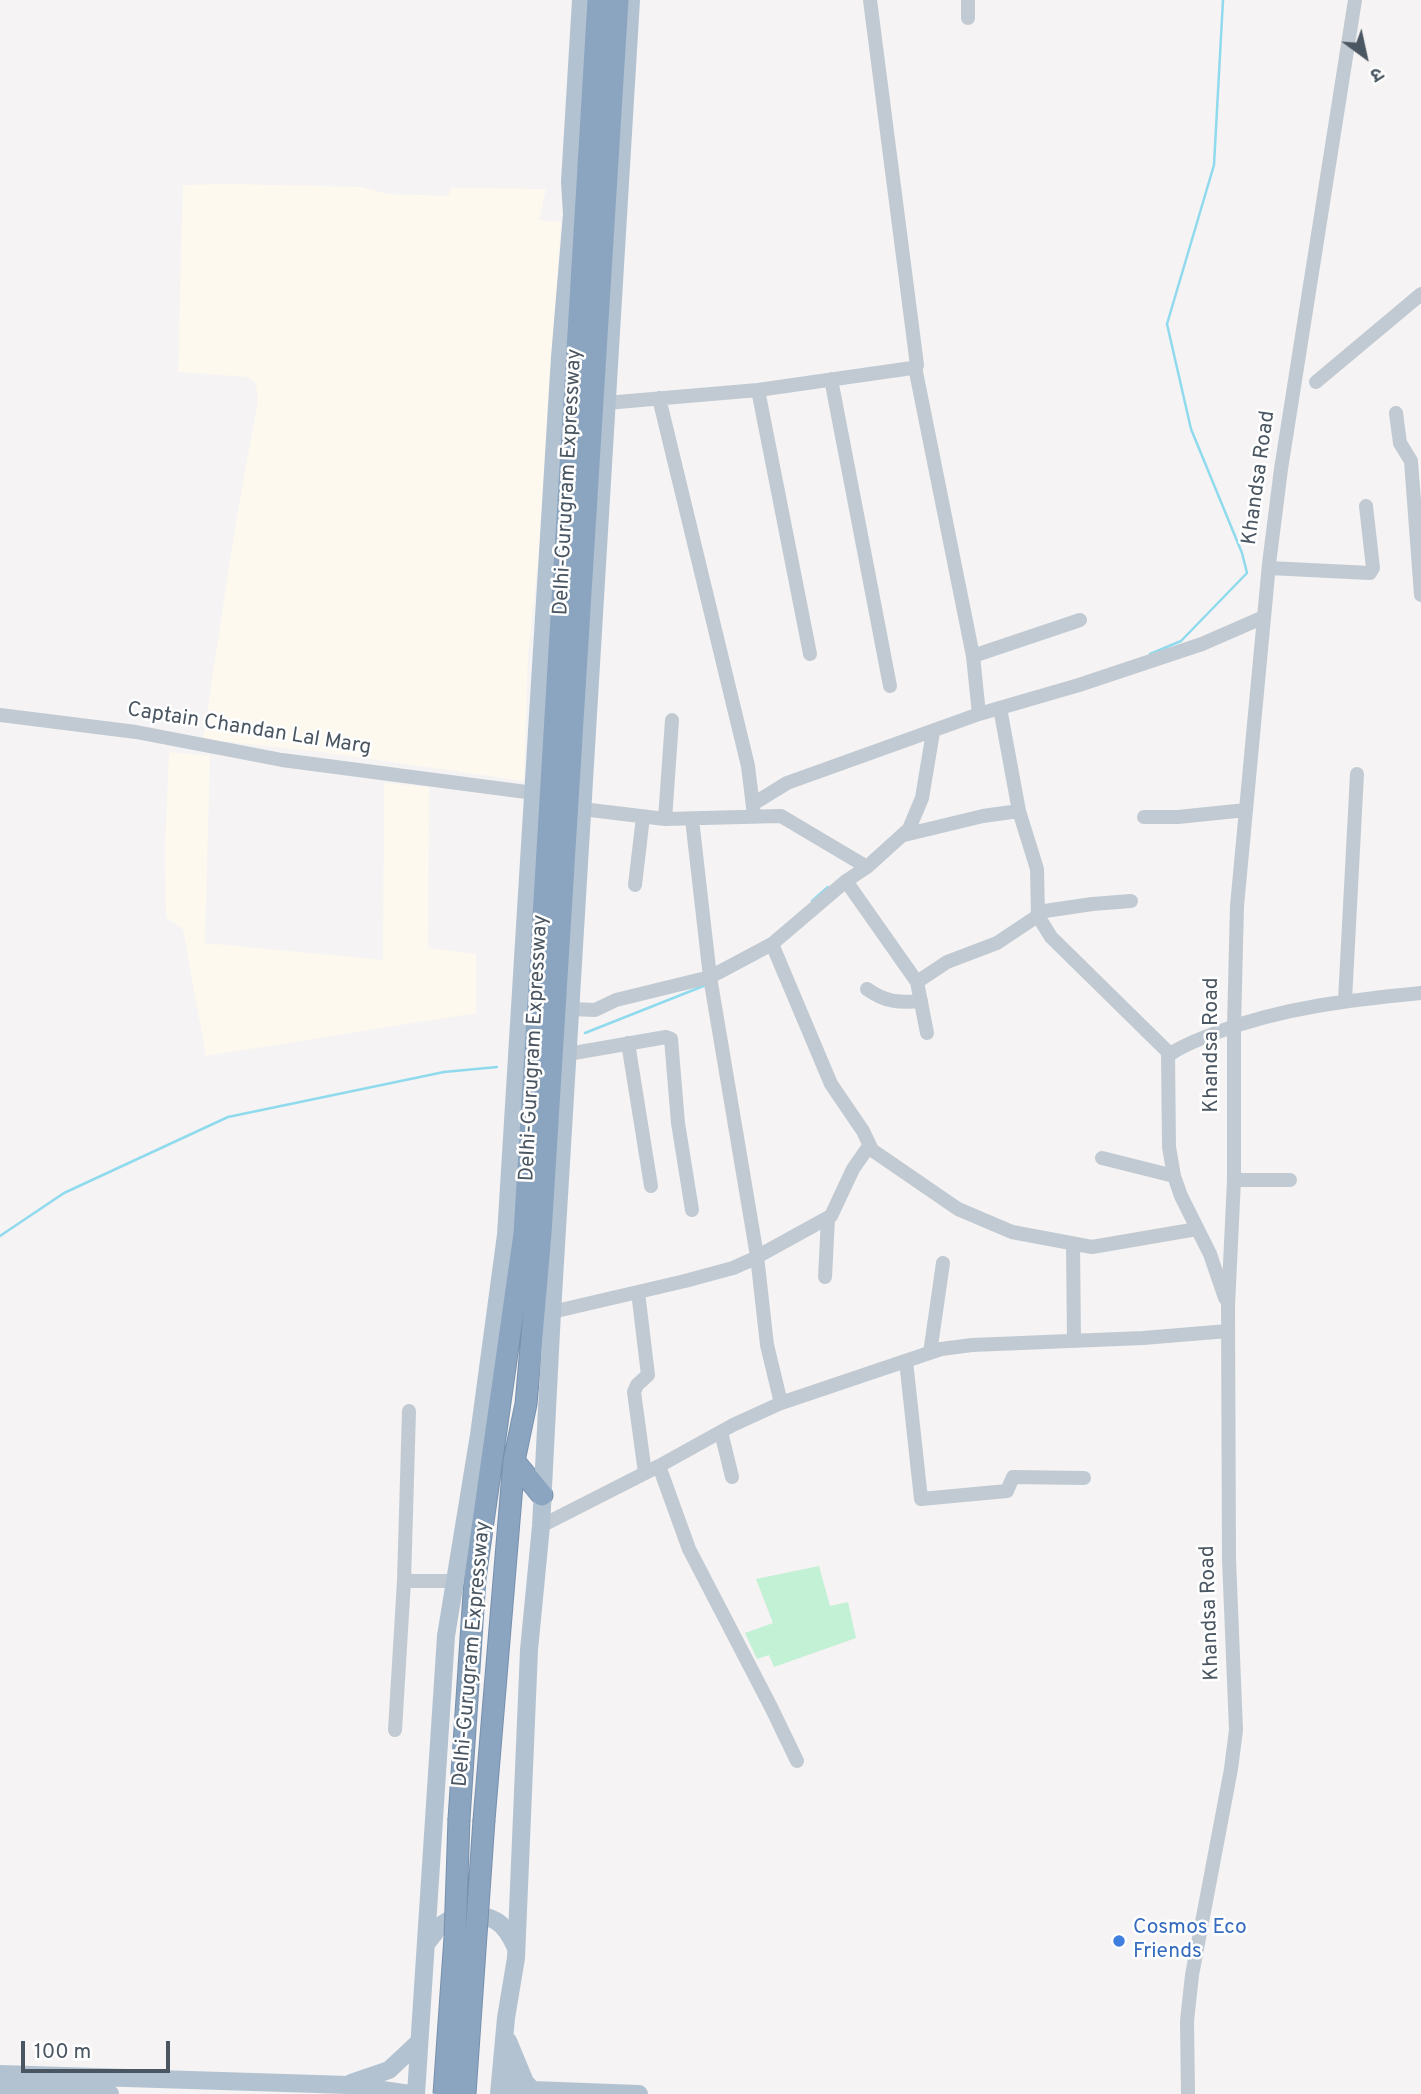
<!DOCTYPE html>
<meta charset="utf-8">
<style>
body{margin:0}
#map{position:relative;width:1421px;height:2094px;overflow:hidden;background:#f5f3f3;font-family:Overpass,"Noto Sans Devanagari",sans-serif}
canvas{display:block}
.north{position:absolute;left:1330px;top:21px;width:70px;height:70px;-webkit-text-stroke:5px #fff;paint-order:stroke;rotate:147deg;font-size:19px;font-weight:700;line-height:28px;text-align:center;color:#4a5661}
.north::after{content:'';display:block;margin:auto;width:24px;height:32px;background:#4a5661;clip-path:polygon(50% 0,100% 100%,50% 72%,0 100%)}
.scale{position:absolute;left:21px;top:2041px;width:149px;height:32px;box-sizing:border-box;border:4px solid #4a5661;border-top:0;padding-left:9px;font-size:21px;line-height:24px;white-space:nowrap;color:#4a5661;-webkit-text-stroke:5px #fff;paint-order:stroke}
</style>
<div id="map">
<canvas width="1421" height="2094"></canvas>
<div class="north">उ</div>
<div class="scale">100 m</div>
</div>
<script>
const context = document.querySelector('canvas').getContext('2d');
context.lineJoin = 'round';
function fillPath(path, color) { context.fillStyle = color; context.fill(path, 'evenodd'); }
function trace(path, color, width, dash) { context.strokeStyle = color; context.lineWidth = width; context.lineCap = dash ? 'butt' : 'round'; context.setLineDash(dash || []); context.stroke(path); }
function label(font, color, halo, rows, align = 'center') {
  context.font = font + ' Overpass,sans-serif'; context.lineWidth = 5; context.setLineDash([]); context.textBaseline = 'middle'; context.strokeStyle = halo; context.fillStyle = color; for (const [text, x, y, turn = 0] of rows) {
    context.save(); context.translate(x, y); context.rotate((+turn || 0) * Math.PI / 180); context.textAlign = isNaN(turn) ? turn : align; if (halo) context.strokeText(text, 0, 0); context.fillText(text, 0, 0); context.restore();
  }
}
const commercial = new Path2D(`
 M230,184L362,187L388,194L448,196L452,188L546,189L539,220L561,222L540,544L528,655L524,781L321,752L203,739L236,521L258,400L256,384L248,377L178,372L183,185Z
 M169,752L210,756L205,943L383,960L384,783L429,787L428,948L476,954V1013L206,1056L183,929L166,918L165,849Z`);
const green = new Path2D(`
 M819,1566L830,1606L848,1602L856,1638L774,1667L769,1655L757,1659L745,1633L773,1623L756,1579Z`);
const stream = new Path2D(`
 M1150,654L1181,641L1247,573L1242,553L1191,429L1167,324L1214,165L1223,0
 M812,901L828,887
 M585,1033L706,985
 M0,1236L64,1193L228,1117L444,1072L497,1067`);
const minor = new Path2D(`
 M968,0V18
 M915,367L973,656L979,714
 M831,379L890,686
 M1316,382L1421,294
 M758,390L810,654
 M659,398L748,766L754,815
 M606,403L758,390L912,368L917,365L870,0
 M1396,413L1400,443L1411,461L1421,595
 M1269,568L1370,573L1373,568L1366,506
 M973,656L1080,620
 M1000,708L1019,811L1037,869L1038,916L1051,937L1168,1052L1169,1147L1174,1176L1181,1196L1210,1254L1225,1298
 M0,715L136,732L282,760L534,793
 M753,804L787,783L979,714L1079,685L1202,644L1264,617
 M582,809L665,819L781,816L867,867
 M1144,817H1178L1246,810
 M665,819L672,720
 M692,819L710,977L757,1256L767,1345L781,1403
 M904,835L983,816L1019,811
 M846,881L917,982L927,1033
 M635,885L643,817
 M772,944L831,1084L863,1131L872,1150L958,1209L1012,1232L1092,1247L1197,1229
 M917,982L947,962L997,943L1045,911L1092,904L1131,901
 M867,989C885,1002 899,1003 921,1001
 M1345,1000L1357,774
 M571,1009L595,1010L616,1000L710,977L772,944L846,881L867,867L909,829L922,798L933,732
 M628,1043L651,1186
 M568,1054L666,1037L671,1039L678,1123L692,1210
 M1169,1055C1184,1044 1201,1039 1218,1032C1284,1007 1351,1000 1421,993
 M1102,1158L1174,1176
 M1234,1180H1290
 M1073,1244L1074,1341
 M825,1277L828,1218
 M638,1292L648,1375L637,1385L634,1392L645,1473
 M552,1312L685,1281L733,1268L751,1260L831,1216L853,1169L869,1146
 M930,1353L943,1263
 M906,1361L921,1499L1007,1491L1013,1477L1084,1478
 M721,1432L732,1477
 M659,1466L689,1549L771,1707L797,1761
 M541,1526L659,1466L733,1425L781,1403L941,1349L972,1345L1143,1338L1228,1331
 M404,1581H455
 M395,1730L404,1581L409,1411
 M1188,2094L1187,2021L1192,1975L1231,1769L1236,1730L1229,1559L1228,1306L1234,1180V1026L1237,906L1269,564L1281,469L1355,0`);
const major = new Path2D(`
 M426,1944L441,1925L460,1913C491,1917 502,1916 516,1948
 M508,2041L525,2082L532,2090L639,2094
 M505,2065L516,2094
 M0,2074L348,2085L410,2094
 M351,2083L389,2070L419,2042
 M0,2086L110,2094
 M416,2094L446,1636L479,1435L506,1235L560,357L572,214L570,182L581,0
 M499,2094L506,2018L516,1958L529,1650L541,1526L552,1312L631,0`);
const highway = new Path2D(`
 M514,1461L542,1495
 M459,1819L475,1578L524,1234L598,0
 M484,1820L514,1461L526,1404L541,1233L618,0`);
const highwayBridge = new Path2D(`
 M444,2094L455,1937L459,1819
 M465,2094L484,1820`);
const markers = [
 [1119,1941,7,"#3f7fe0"]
];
const streetNames = [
 ["Khandsa Road",1260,478,-82],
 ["Delhi-Gurugram Expressway",569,482,-87],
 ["Captain Chandan Lal Marg",249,730,9],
 ["Khandsa Road",1213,1045,-90],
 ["Delhi-Gurugram Expressway",535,1048,-87],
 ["Khandsa Road",1211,1613,-92],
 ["Delhi-Gurugram Expressway",473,1654,-85]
];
const shopNames = [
 ["Cosmos Eco",1133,1929],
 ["Friends",1133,1953]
];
fillPath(commercial, '#fdf9ef');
fillPath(green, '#c3f1d5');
trace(stream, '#90daee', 2.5);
trace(highway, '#7690ad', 23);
trace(minor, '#c1cad2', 14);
trace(major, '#b3c2d1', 18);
trace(highway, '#8ba5c1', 21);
trace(highwayBridge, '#7690ad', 23, []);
trace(highwayBridge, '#8ba5c1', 21);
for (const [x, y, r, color] of markers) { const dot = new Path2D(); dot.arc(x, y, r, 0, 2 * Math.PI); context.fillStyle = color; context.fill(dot); trace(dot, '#fff', 2.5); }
label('21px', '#4a5661', '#fff', streetNames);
label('21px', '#366cbe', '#fff', shopNames, 'left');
</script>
